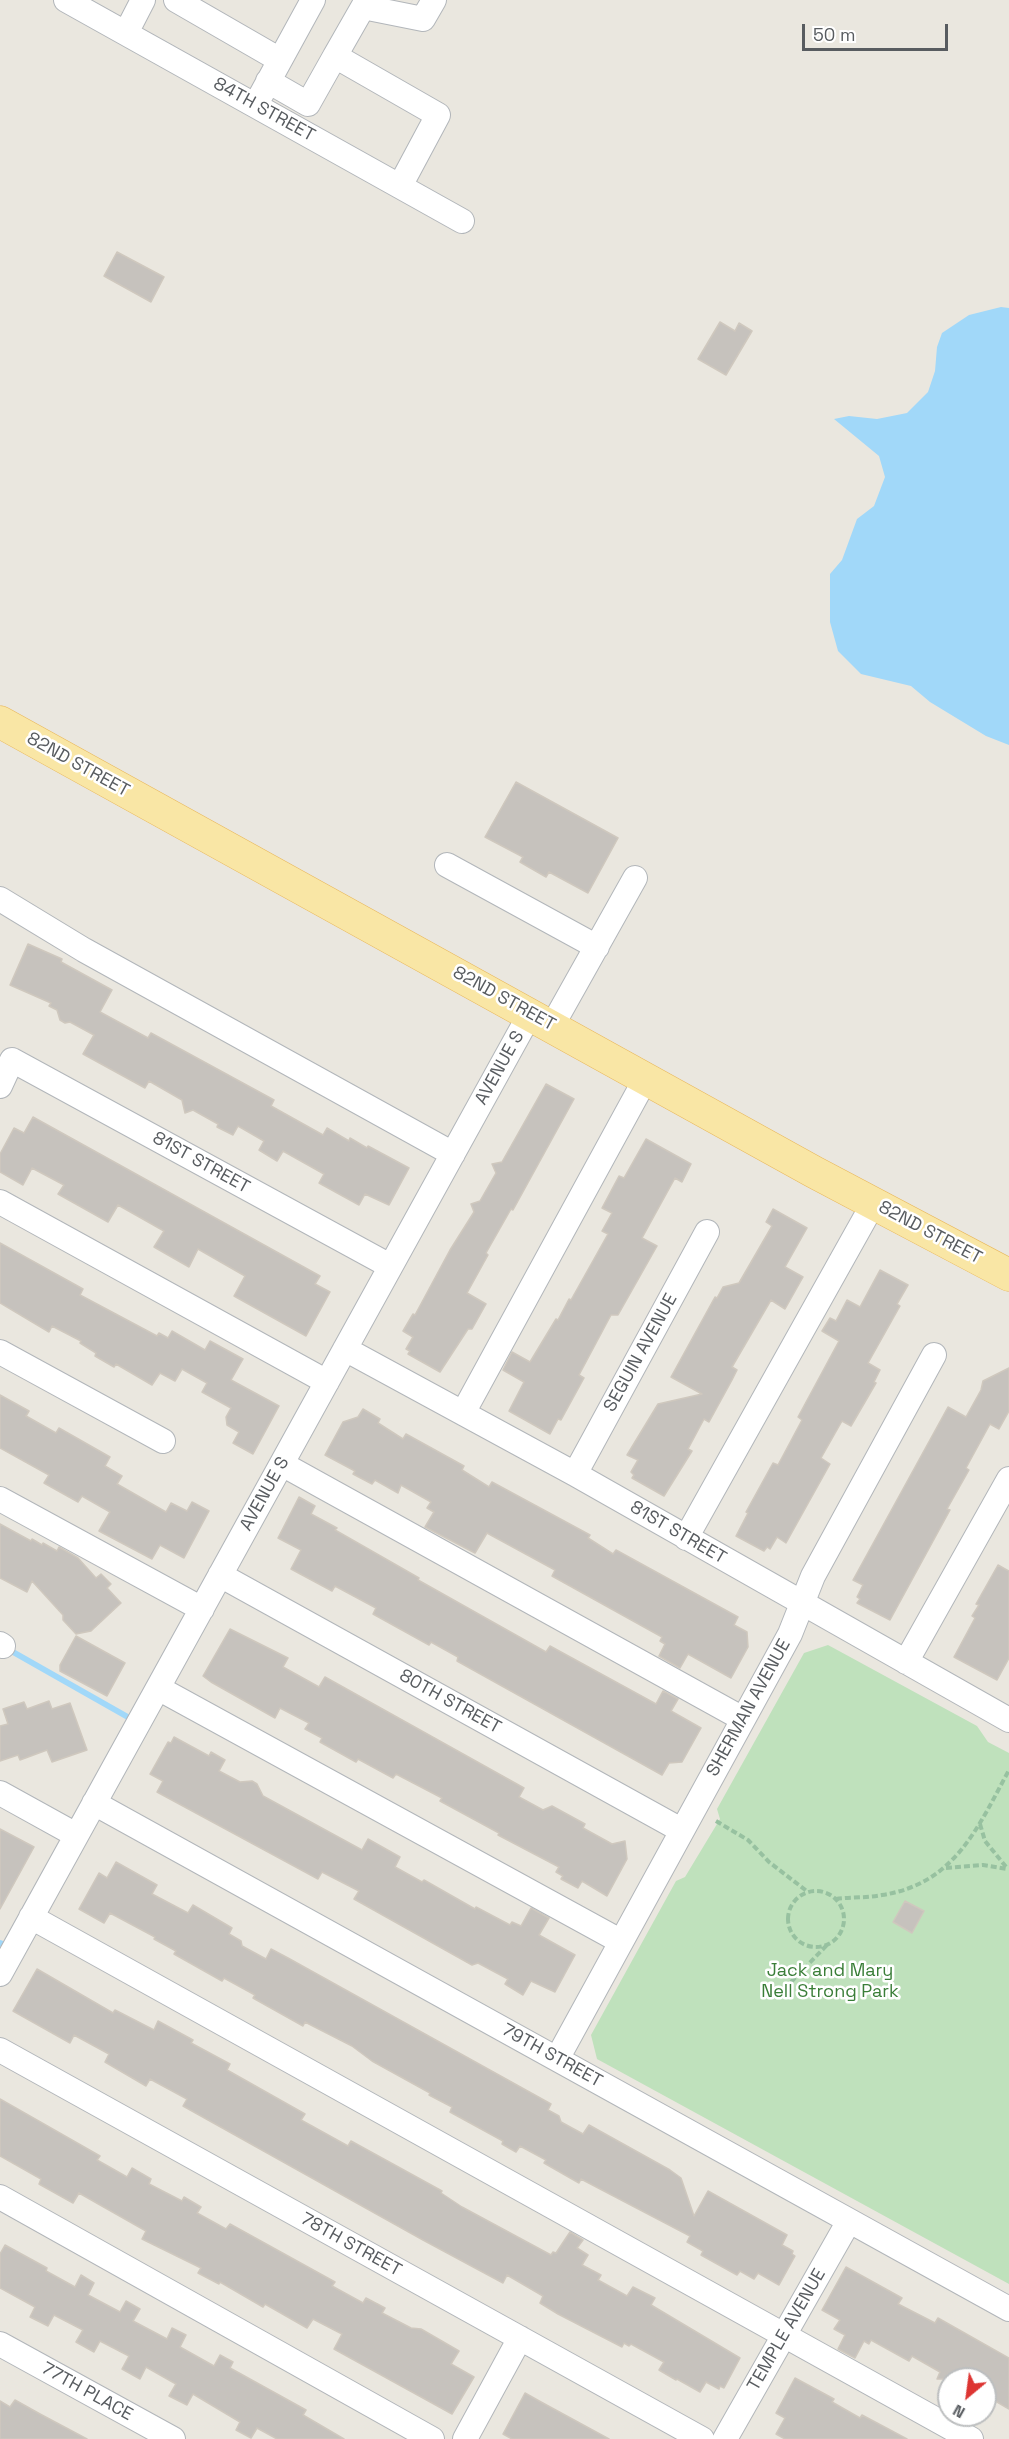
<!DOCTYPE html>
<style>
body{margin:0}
#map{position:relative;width:1009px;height:2439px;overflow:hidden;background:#eae7df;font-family:"Space Grotesk",sans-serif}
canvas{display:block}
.north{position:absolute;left:937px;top:2367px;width:60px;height:60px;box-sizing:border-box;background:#fff;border:2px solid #bcbebf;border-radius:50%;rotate:209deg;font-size:16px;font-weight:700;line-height:24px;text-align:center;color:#585c60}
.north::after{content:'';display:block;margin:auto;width:21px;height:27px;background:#dd3532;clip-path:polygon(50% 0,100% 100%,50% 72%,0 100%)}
.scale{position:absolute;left:802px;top:24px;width:146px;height:27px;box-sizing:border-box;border:3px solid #585c60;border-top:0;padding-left:8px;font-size:18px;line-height:21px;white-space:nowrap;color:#585c60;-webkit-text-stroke:4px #fff;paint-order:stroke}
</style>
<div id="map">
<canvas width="1009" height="2439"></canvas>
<div class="north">N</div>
<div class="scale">50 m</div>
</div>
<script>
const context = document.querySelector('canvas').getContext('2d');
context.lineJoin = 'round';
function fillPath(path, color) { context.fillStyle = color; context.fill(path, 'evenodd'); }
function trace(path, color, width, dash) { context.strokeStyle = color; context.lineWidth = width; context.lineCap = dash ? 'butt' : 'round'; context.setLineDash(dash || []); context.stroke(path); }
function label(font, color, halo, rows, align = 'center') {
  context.font = font + ' "Space Grotesk",sans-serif'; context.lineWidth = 5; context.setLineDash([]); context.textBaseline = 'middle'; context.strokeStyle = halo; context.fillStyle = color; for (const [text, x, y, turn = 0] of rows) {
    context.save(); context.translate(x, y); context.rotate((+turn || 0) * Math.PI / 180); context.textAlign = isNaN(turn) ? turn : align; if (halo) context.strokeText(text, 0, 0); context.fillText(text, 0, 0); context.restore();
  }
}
const green = new Path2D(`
 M828,1645L977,1726L988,1742L1009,1753V2284L597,2059L591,2035L676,1881L685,1877L720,1819L717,1809L804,1653Z`);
const water = new Path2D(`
 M1001,307L1009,308V745L986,736L930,702L911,686L861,674L838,651L830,622V574L842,560L857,519L874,506L885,477L879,456L834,419L849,416L877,419L907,413L928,392L935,371L937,347L942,333L969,315Z`);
const stream = new Path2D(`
 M6,1648L133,1720
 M0,1943L10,1948`);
const building = new Path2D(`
 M117,252L164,277L151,302L104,276Z
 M720,322L735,331L739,323L752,331L726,375L698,359Z
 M516,782L618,838L588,893L549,872L546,877L520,862L523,857L485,837Z
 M28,944L62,959L61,962L112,990L100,1012L148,1038L151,1033L274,1100L271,1106L323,1135L327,1128L349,1141L350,1138L367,1148L368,1146L409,1168L389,1205L365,1194L359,1205L319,1183L324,1174L283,1151L277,1161L259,1150L264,1141L238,1126L233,1135L217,1127L218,1124L193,1110L185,1113L182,1100L149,1081L145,1088L83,1054L94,1035L70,1022L65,1023L60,1020L57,1010L49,1006L51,1003L10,985Z
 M546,1084L574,1099L513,1210L511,1209L486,1253L488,1255L467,1293L486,1304L472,1329H468L440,1372L408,1354L410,1351L406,1349L413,1337L403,1331L413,1314L415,1315L450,1250L474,1212L471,1204L480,1201L496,1173L492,1164L502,1162Z
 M33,1117L320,1276L315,1284L330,1292L306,1336L234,1296L245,1276L198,1249L189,1267L154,1247L164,1231L118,1205L108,1222L58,1194L64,1185L32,1168L23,1185L0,1172V1154L14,1128L24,1133Z
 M646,1139L691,1164L682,1182L675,1178L642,1238L657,1246L618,1315H611L579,1375L584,1378L561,1420L558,1419L550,1434L509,1411L524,1382L503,1370L512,1352L530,1362L556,1319L558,1320L569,1299L571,1300L608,1234L602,1231L612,1213L602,1208L619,1176L624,1178Z
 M773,1209L807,1228L785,1267L803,1277L785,1309L771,1300L732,1367L737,1370L732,1380L709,1422L704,1419L688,1449L692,1451L664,1496L632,1478L634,1475L631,1472L638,1460L627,1455L658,1404L702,1394L671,1377L715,1297L717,1298L723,1287L739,1283L772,1226L766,1222Z
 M0,1243L83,1289L80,1295L157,1336L159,1333L168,1338L172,1331L205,1350L210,1341L243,1359L231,1380L279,1406L253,1454L233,1443L239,1432L227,1425L226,1417L231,1408L202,1392L207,1383L182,1369L175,1381L160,1373L152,1385L116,1364L114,1367L95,1356L96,1353L80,1343L81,1341L52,1326L49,1332L0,1303Z
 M880,1270L908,1285L897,1304L900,1306L868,1363L880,1370L874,1382L876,1383L851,1426L842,1421L821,1458L830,1464L786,1543L777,1537L770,1549L767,1547L764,1551L736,1536L748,1513L746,1512L773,1463L778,1465L802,1420L798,1417L839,1341L822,1331L830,1318L836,1321L847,1300L860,1307Z
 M1009,1368V1411L999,1429L990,1424L966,1468L969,1470L947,1509L950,1510L890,1620L857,1603L860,1599L857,1597L863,1585L853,1580L948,1407L966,1417L981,1390L983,1381Z
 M0,1395L29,1411L26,1416L56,1433L59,1428L110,1457L105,1466L122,1476L117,1484L166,1512L171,1503L187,1511L192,1502L209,1511L184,1558L160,1545L152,1559L99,1531L110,1512L82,1496L78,1502L44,1483L49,1475L0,1448Z
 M363,1409L380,1419L378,1423L403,1439L406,1434L464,1466L462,1470L489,1487L492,1482L590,1535L588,1538L613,1554L616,1550L738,1617L734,1625L747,1632L748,1647L731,1678L688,1654L680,1668L659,1656L665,1644L660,1641L662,1637L552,1576L555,1570L487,1533L475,1553L425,1527L434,1512L427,1508L431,1502L401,1485L398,1493L375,1480L372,1484L353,1474L355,1471L325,1455L343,1422L358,1417Z
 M299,1497L315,1506L311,1514L337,1528L335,1530L419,1578L418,1580L546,1652L550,1646L656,1704L663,1691L678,1699L671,1711L701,1728L682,1762L669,1763L662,1775L457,1661L458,1657L431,1642L429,1645L373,1614L376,1608L335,1586L332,1591L291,1569L301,1550L278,1538Z
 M0,1524L31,1541L32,1539L42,1545L43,1543L57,1551L59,1547L78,1558L96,1578L101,1574L111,1584L107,1588L121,1603L91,1631L76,1634L63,1620V1615L32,1581L27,1592L0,1578Z
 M998,1565L1009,1571V1658L997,1680L954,1657L975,1618L972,1616L979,1605L976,1604Z
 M230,1629L288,1658L283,1667L319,1687L325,1677L524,1788L519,1797L543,1810L552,1806L585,1824L583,1828L612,1844L625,1841L627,1859L607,1896L582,1881L578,1888L561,1879L563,1876L556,1872L559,1867L498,1835L499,1833L440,1801L442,1798L396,1774L393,1778L358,1759L356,1762L320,1742L322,1738L305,1729L309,1723L280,1708L275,1718L211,1682L203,1676Z
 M76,1636L125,1663L107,1696L60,1671V1665Z
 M49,1701L52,1709L70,1703L87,1750L52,1762L47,1750L20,1760L18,1755L0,1761V1726L8,1724L3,1709L24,1702L27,1709Z
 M174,1737L209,1756L211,1752L225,1760L219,1771L240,1782L252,1781L257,1784L263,1796L362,1850L368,1839L400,1857L395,1867L422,1882L424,1880L475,1909L476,1907L510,1925L512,1922L521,1926L531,1908L549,1918L539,1935L575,1955L555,1992L531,1981L523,1995L505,1984L508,1979L478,1963L472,1965L354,1899L359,1891L322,1872L318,1879L157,1792L163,1781L150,1774L168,1742L171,1743Z
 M0,1829L34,1847L0,1909Z
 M116,1862L157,1885L152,1894L188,1913L193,1905L232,1928L229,1934L241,1941L242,1946L266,1959L271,1949L288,1958L551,2104L548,2110L559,2116L561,2122L583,2134L589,2125L670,2170L681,2178L694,2216L708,2191L787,2235L782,2245L793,2251L792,2254L795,2256L779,2285L758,2273L754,2279L740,2271L737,2275L701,2255L703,2251L687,2242L690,2236L581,2179L579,2183L544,2163L546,2160L520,2146L516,2152L502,2144L503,2141L450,2112L452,2107L429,2095L430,2093L372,2061L352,2046L305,2022L303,2026L253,1998L255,1995L224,1978L222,1981L174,1954L176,1951L154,1939L155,1937L110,1913L104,1923L79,1909L99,1873L107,1878Z
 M905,1901L924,1911L912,1933L893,1922Z
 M37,1969L113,2013L115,2010L154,2030L158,2021L193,2040L191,2043L230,2064L227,2070L305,2114L301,2120L348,2146L351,2141L442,2191L441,2193L462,2207L551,2255L553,2252L556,2253L570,2232L583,2240L577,2248L588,2255L582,2265L601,2275L598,2280L627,2296L633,2287L655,2298L651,2305L740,2358L724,2388L720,2386L719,2389L706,2382L700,2392L677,2379L676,2380L659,2370L664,2362L631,2344L629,2346L624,2343L622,2347L558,2314L540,2303L543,2296L507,2275L503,2283L423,2240L183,2106L187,2099L150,2079L146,2086L105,2062L109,2054L74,2035L70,2043L13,2011Z
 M0,2099L100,2156L97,2160L127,2177L132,2168L151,2179L149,2184L182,2201L184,2197L201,2207L197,2213L226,2229L230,2224L335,2282L332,2286L363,2303L366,2298L385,2308L382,2313L411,2328L421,2329L459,2351L451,2364L474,2377L452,2414L334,2349L342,2334L313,2319L307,2328L265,2304L263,2307L220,2282L219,2284L198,2273L201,2268L142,2239L146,2231L79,2193L73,2203L39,2184L41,2179L0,2156Z
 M5,2245L47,2268L46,2271L75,2287L81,2275L94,2283L88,2295L120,2312L126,2301L140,2309L133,2321L167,2339L172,2328L186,2335L180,2347L214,2366L220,2355L233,2362L230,2368L306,2410L303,2415L344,2439H277L257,2428L251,2438L236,2430L240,2422L193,2394L187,2405L169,2396L176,2384L146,2367L140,2379L122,2369L129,2356L100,2341L94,2352L76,2342L83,2330L54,2315L48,2326L30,2317L35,2307L0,2288V2254Z
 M846,2267L902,2298L898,2304L935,2323L938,2318L1009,2358V2409L985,2395V2379H937L940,2372L912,2356L909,2361L871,2340L869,2344L864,2341L855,2358L838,2349L845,2335L834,2329L840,2320L822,2310Z
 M795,2378L834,2399L832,2402L860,2418L862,2415L907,2439H785L776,2434L785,2418L776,2413Z
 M525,2393L541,2402L609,2439H512L503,2434Z
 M15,2400L40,2414L87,2439H0V2401L10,2407Z`);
const path = new Path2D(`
 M716,1821L748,1840L769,1862L808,1892
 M980,1824L985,1841L1007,1868
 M946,1868L983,1865L1007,1869
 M788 1919a28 28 0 1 1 56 0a28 28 0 1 1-56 0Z
 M836,1899C851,1897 867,1898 882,1895C955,1884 978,1827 1009,1770
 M791,1982L827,1945`);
const minor = new Path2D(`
 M66,0L462,221
 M176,0L280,60
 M126,33L143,0
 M335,56L363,7L423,19L434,0
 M268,81L308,104L335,56L438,115L400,186
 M261,95L313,0
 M447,865L597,947
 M0,899L84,950L453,1154
 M552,1026L635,878
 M0,1086L12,1060L390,1266
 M0,1202L327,1382
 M345,1349L575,1474L1009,1720
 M0,1352L163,1441
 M463,1413L646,1078
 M282,1464L743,1719
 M575,1474L707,1232
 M0,1499L202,1609
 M686,1538L873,1204
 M220,1575L681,1830
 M0,1644L3,1646
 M906,1662L1009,1479
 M158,1688L620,1941
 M0,1793L76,1835
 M94,1803L1009,2309
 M31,1917L971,2439
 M0,1974L530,1014
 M0,2050L702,2439
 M557,2059L790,1634L813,1576L934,1355
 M0,2197L432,2439
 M0,2344L173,2439
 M465,2439L520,2338
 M725,2439L849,2221`);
const major = new Path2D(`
 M0,722L814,1172L1009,1275`);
const streetNames = [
 ["84TH STREET",264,110,29],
 ["82ND STREET",78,765,29],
 ["82ND STREET",504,999,29],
 ["AVENUE S",500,1068,-61],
 ["81ST STREET",201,1163,29],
 ["82ND STREET",930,1233,28],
 ["SEGUIN AVENUE",641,1353,-61],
 ["AVENUE S",265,1494,-61],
 ["81ST STREET",678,1533,30],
 ["80TH STREET",450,1702,29],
 ["SHERMAN AVENUE",749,1708,-61],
 ["79TH STREET",552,2056,29],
 ["78TH STREET",351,2245,29],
 ["TEMPLE AVENUE",787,2330,-60],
 ["77TH PLACE",87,2392,29]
];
const parkNames = [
 ["Jack and Mary",830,1971],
 ["Nell Strong Park",830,1992]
];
fillPath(green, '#bfe1bc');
fillPath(water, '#a1d8f9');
trace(stream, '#a1d8f9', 6);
fillPath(building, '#c6c2bd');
trace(building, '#cfc8be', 1.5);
trace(minor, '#b2b6ba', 26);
trace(major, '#e8b75b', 33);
trace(path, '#97c1a0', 4, [6, 3]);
trace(minor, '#fff', 24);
trace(major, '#f9e6a5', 32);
label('18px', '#585c60', '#fff', streetNames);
label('18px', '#3a7e38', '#fff', parkNames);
</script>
